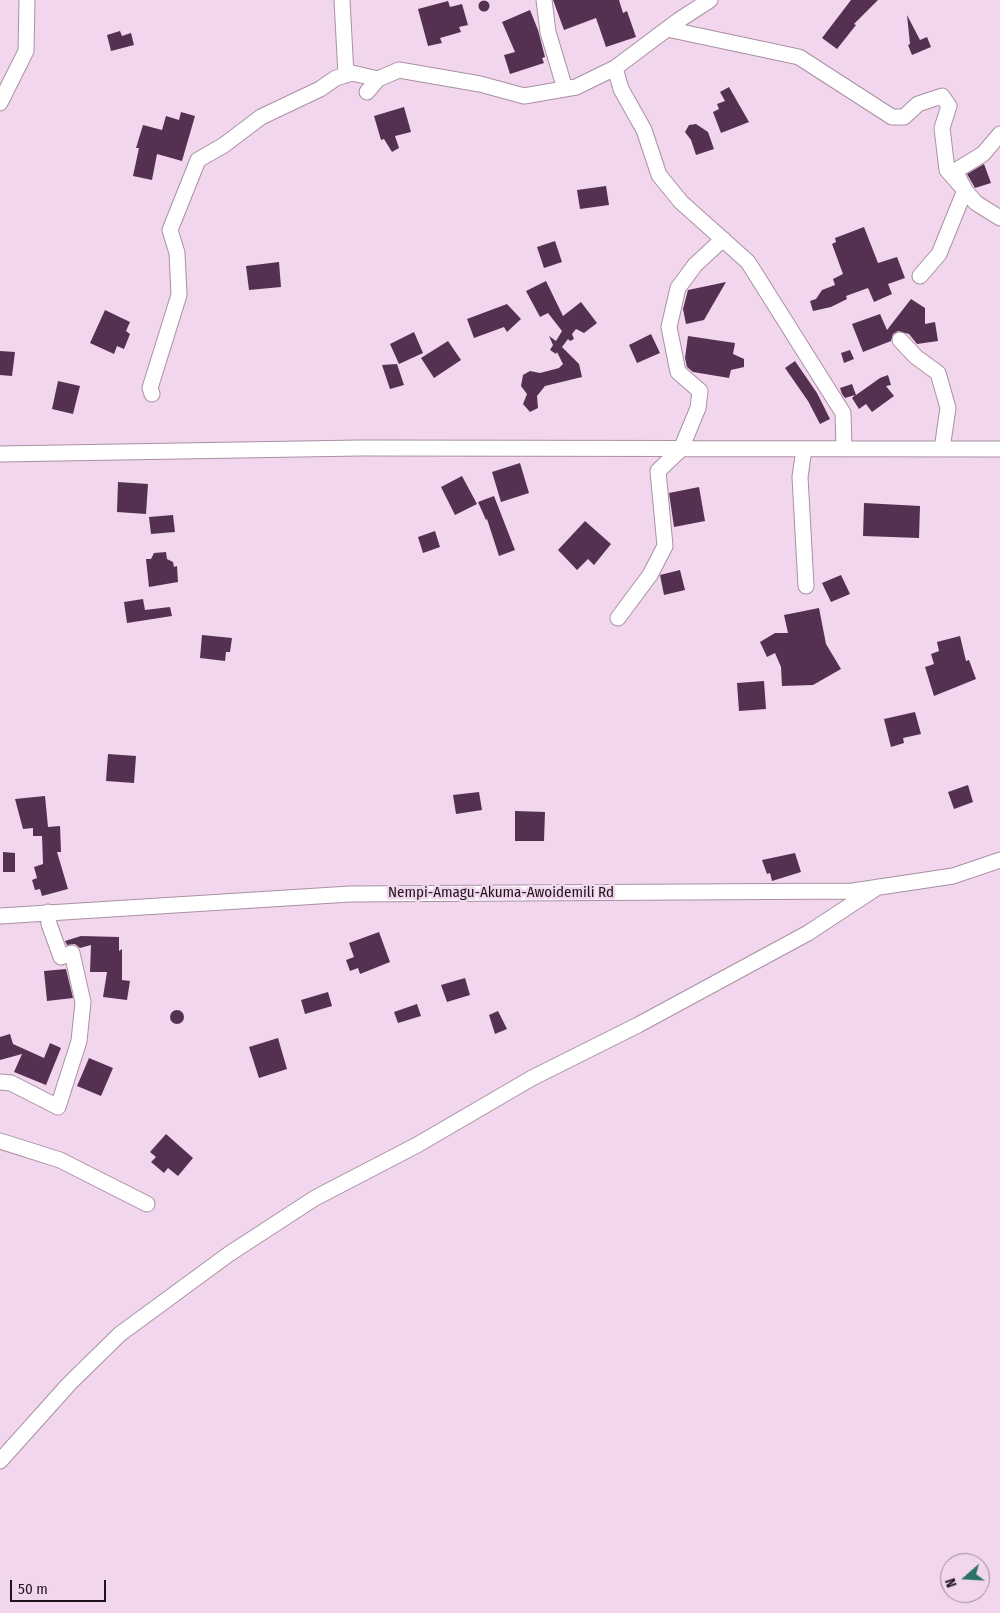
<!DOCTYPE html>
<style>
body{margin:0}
#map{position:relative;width:1000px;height:1613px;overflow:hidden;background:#f1d6ed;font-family:"Fira Sans Condensed",sans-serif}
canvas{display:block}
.north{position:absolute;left:940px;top:1553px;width:50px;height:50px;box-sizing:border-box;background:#f1d6ed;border:1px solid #9d8899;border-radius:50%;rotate:251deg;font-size:14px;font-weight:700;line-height:20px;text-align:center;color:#1e141c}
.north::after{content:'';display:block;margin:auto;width:18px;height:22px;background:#2d7266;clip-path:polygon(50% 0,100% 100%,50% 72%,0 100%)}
.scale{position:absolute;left:10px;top:1580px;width:96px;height:22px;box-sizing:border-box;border:2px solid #1e141c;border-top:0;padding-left:6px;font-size:15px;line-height:18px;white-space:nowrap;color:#1e141c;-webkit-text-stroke:4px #f1d6ed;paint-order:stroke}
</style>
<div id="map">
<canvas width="1000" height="1613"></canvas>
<div class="north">N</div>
<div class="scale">50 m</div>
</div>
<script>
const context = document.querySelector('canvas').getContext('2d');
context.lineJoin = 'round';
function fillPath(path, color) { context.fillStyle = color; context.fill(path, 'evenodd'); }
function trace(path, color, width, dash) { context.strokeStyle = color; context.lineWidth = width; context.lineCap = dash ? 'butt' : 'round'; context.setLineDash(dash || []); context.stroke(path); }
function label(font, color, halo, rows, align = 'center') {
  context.font = font + ' "Fira Sans Condensed",sans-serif'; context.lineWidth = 5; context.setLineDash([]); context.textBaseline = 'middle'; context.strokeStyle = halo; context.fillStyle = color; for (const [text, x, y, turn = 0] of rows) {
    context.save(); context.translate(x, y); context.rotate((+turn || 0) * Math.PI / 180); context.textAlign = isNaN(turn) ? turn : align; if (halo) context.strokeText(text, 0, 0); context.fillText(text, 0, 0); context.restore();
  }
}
const building = new Path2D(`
 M553,0H619L623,13L627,11L636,37L606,47L596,18L564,30Z
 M851,0H878L854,24L856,25L837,49L822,38Z
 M478.5 6a5.5 5.5 0 1 1 11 0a5.5 5.5 0 1 1-11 0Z
 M448,1L450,7L462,4L468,25L459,27L461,32L440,38L442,43L428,46L418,9Z
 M530,10L538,30L545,57L542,58L544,63L510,74L504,55L515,52L502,22Z
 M907,15L920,40L927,37L931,47L912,55L908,45L910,44Z
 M120,31L122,36L131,33L134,45L111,51L107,35Z
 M729,87L749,122L721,133L713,112L719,109L717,104L725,101L720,92Z
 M404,107L411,132L395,136L399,148L392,152L384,139L381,140L374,116Z
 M181,112L195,116L182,161L157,154L152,180L133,176L139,148H136L143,125L162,130L166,116L179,120Z
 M696,124L708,132L714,149L696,155L691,140L685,132L689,125Z
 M984,164L991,183L975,188L967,174Z
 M606,186L609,205L580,209L577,190Z
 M864,227L878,263L897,257L905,278L888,284L892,294L874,302L868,288L846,296L847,299L831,307L813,311L810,301L816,299L822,290L835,285L833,279L843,274L832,244L836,242L835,238Z
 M555,241L562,262L544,268L537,247Z
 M279,262L281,287L249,290L246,266Z
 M546,281L563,316L581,302L597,323L584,333L576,329L572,334L574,339L570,341L568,339L562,347L579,364L582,377L545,386L537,396L538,408L530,412L523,404L527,394L521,386L523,375L530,371L540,373L559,368L563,364L557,352L556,354L550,350L553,345L549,336L556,341L562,331L548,313L540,317L526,291Z
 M726,282L704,320L686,324L683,309L688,290Z
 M911,299L925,308V324L935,322L938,341L917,344L909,334L898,331L893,334L891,341L863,352L852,324L880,314L887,330Z
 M507,304L521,319L507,332L504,327L474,338L467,319Z
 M105,310L130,322L126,331L130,334L124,349L117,346L114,354L90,343Z
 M414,332L423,353L399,364L390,344Z
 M651,334L660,353L637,363L629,345Z
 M688,336L735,343L733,354L744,359V367L731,370L729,378L693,372L687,367L685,358Z
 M448,341L461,360L434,378L421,358Z
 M850,350L854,359L844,363L841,353Z
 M0,351L15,352L12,376L0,375Z
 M795,361L817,393L830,419L820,424L808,401L785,368Z
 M397,364L404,385L390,389L382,365Z
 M888,375L891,385L886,386L894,396L872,412L866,404L859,409L852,398L855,395L845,398L842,394L840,388L852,384L856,395L880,378Z
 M58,381L80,386L73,414L52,409Z
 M520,463L529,493L501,502L492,472Z
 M462,476L477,504L455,515L441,487Z
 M118,482L148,484L146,514L117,512Z
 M699,487L705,521L674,527L669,493Z
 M494,496L515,550L499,556L487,519L486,520L478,502Z
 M864,503L920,506L919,538L863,536Z
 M173,515L175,532L151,534L149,517Z
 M585,521L611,544L594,565L588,559L577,570L558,550Z
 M435,531L440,547L423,553L418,537Z
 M166,552L167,559L173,562L174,567L177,566L178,582L149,587L146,559H151L154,553Z
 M680,570L685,590L664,595L660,575Z
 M841,575L850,594L831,602L822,583Z
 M143,599L145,610L170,607L172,616L127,623L124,602Z
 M819,608L826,644L841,669L813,685L782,686L781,667L775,653L767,657L760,642L775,633H788L784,615Z
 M202,635L232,638L230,652H226L225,661L200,658Z
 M960,636L966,661L969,660L976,679L934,696L925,667L934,664L931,654L939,651L937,642Z
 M764,681L766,709L739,711L737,683Z
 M915,712L921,734L903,738L904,743L891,747L884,719Z
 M108,754L136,756L134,783L106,781Z
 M968,785L973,802L954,809L948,792Z
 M479,792L482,810L456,814L453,795Z
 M45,796L48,827L60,826L61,852H57L68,889L42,896L40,889L35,890L32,880L37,878L34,867L43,864L42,836H33V828L23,829L15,799Z
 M515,811L545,812L544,841H515Z
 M3,852L15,853V872H3Z
 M795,853L801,872L772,881L770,873L767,874L762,860Z
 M379,932L390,962L360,974L358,968L350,971L346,960L354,957L349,943Z
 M81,936L119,937V951L122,949V980L130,981L127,1000L103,997L107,972H90L91,945L80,948L75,944L67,945L65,941Z
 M66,969L73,998L47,1001L44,971Z
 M465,978L470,995L447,1002L441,985Z
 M328,992L332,1006L305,1014L301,1000Z
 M417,1004L421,1016L398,1023L394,1012Z
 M170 1017a7 7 0 1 1 14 0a7 7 0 1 1-14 0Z
 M498,1011L507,1029L495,1034L489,1015Z
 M10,1034L13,1044L44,1058L50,1043L61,1048L46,1085L14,1072L22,1054L0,1060V1037Z
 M278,1038L287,1069L259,1078L249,1047Z
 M89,1058L113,1068L101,1096L77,1086Z
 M166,1134L193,1158L178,1176L168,1168L164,1173L151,1162L156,1157L150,1152Z`);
const minor = new Path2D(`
 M342,0L346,75
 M544,0L548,32L565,89
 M667,29L799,57L892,117H904L918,104L942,96L949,106L942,128L947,170L976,203L1000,218
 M615,68L679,20L710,0
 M367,92L378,79L399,70L480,84L524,96L576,87L615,68L621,89L644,130L659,175L681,202L748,262L843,413L844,449
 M0,103L26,51L27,0
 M920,276L939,254L965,190L955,171L983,154L1000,134
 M900,340L916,357L938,373L948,408L942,449
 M152,394L150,388L179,295L177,253L170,230L198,160L224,145L261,117L320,89L336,78L352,73L378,79
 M804,449L800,477L806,586
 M0,454L360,448L1000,449
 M618,618L650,575L665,546L658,471L681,449L698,408L700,391L678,372L669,327L678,288L695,265L723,239
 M0,916L350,894L853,891L953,876L1000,860
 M0,1082L11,1083L58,1107L79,1041L83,1002L72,953L61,957L49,924L48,912
 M0,1141L60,1160L147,1204
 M0,1461L69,1384L120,1334L229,1254L315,1198L417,1145L532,1078L638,1025L808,933L878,887`);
const streetNames = [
 ["Nempi-Amagu-Akuma-Awoidemili Rd",501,893]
];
fillPath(building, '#553151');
trace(minor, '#a990a5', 17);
trace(minor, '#fff', 15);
label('15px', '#1e141c', '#f1d6ed', streetNames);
</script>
